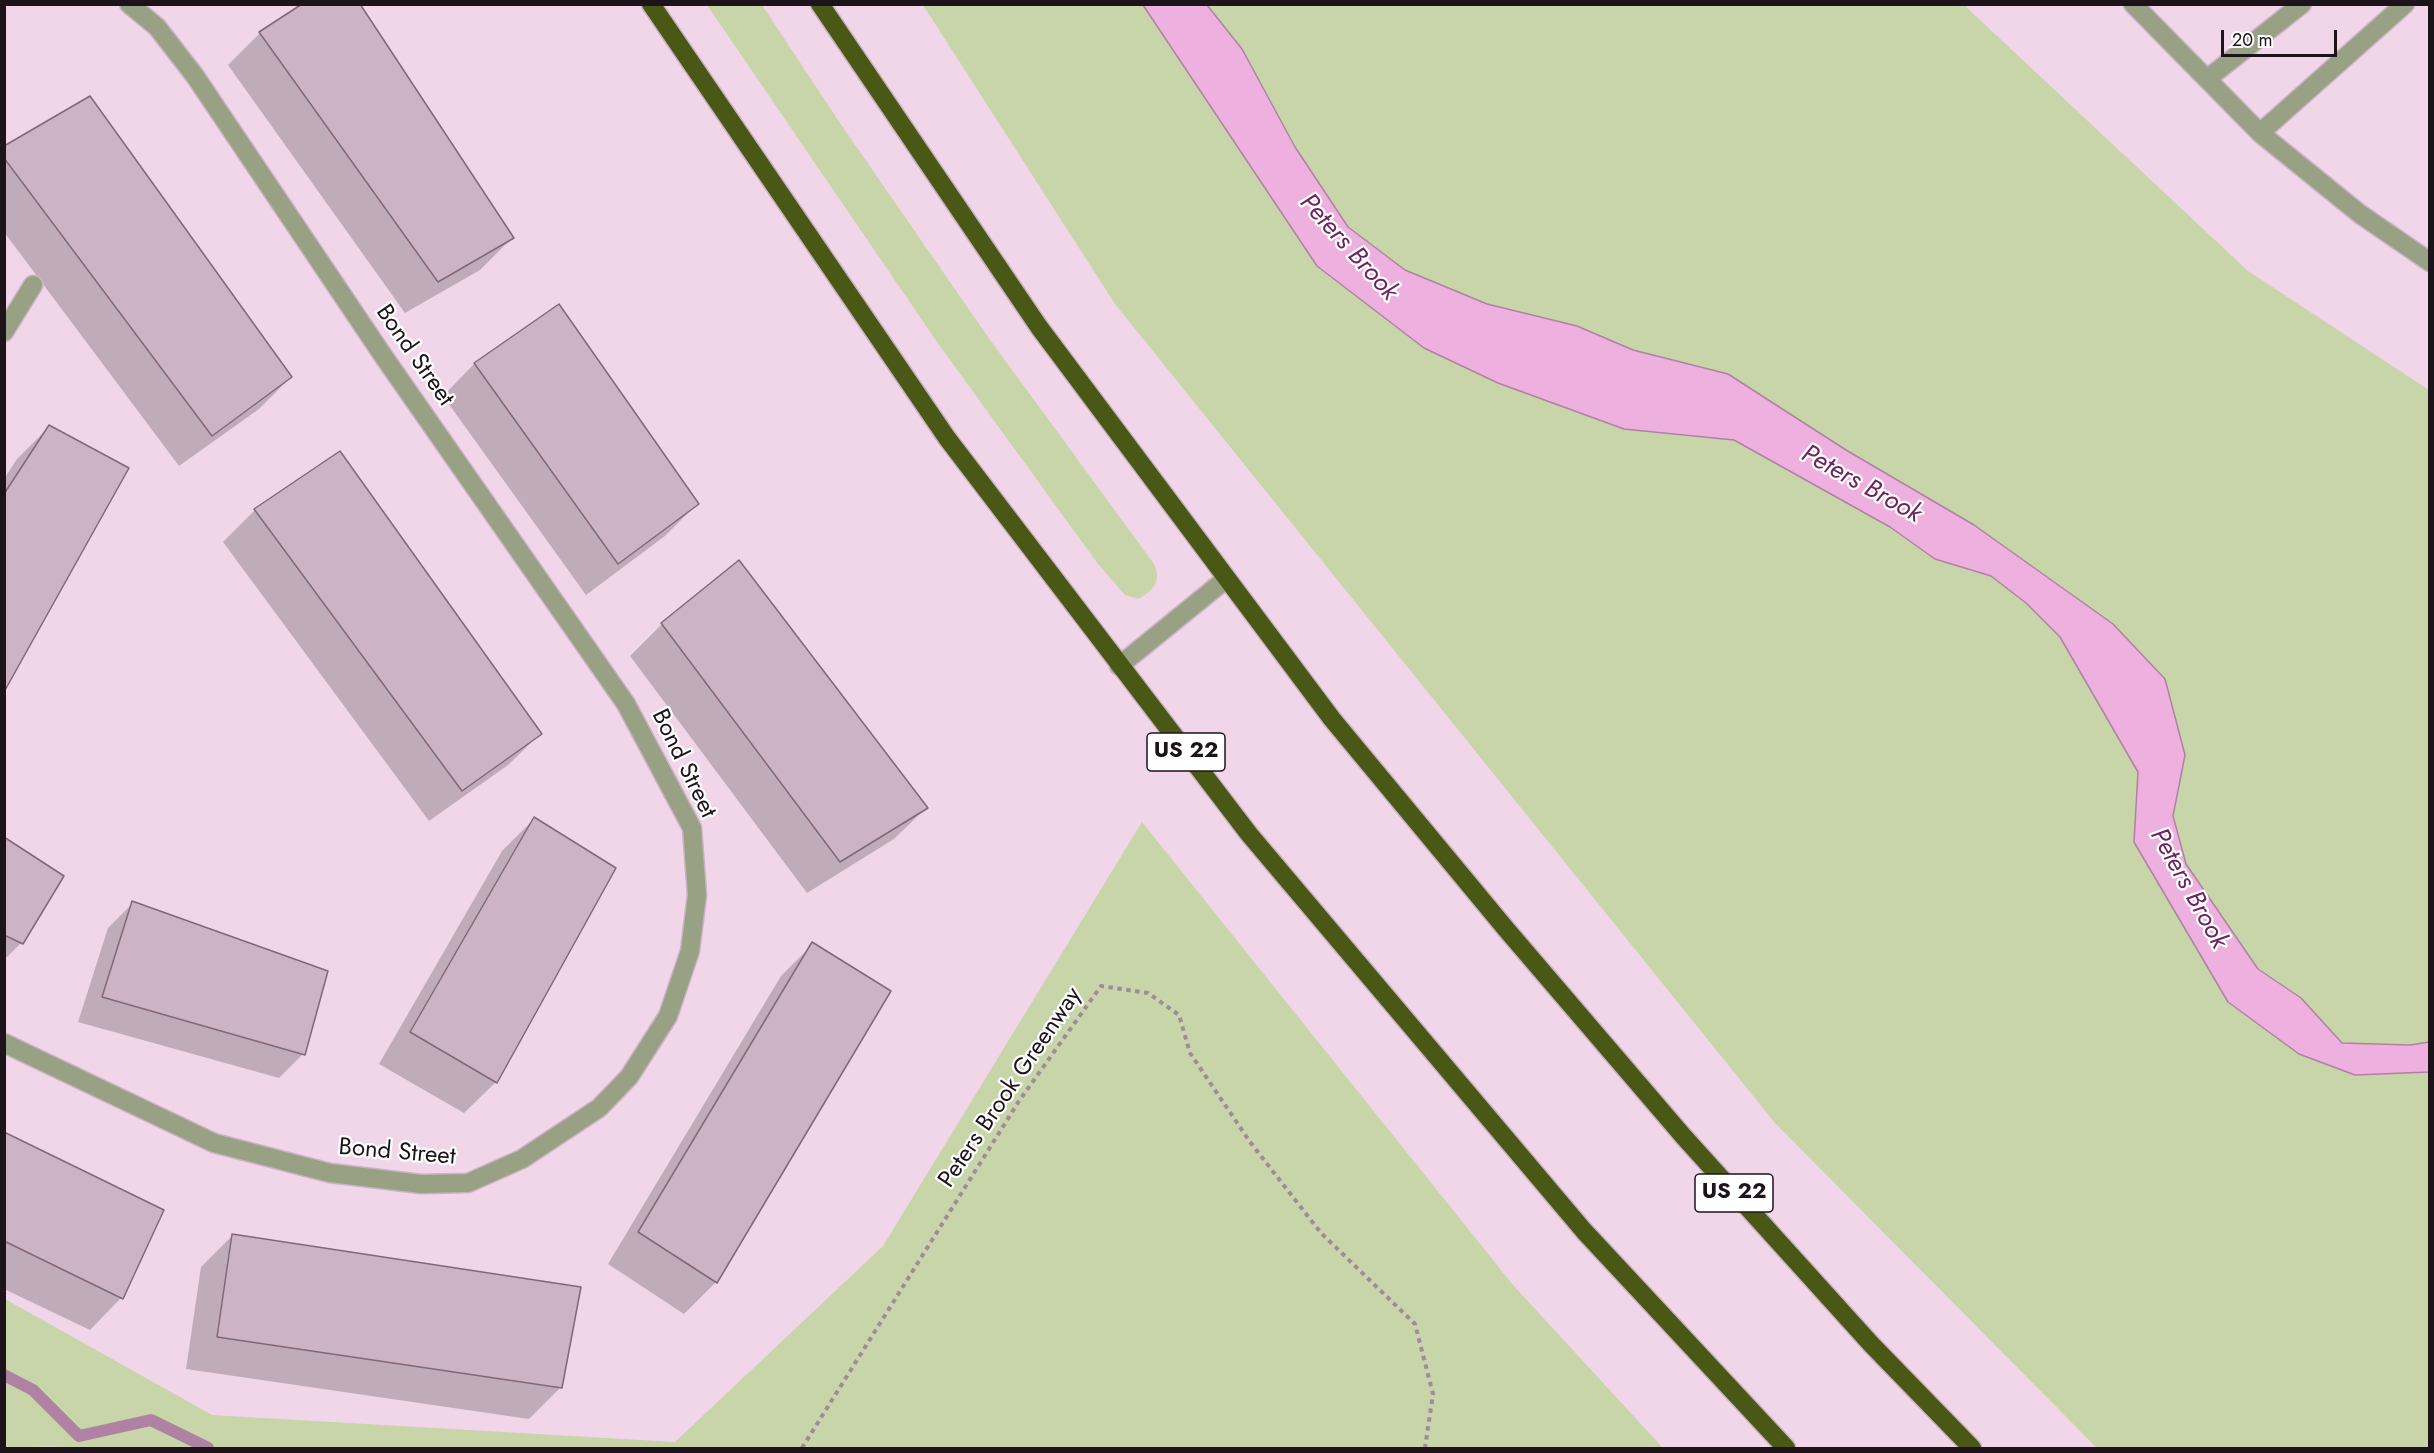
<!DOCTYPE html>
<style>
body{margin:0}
#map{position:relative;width:2434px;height:1453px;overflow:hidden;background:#f1d6ea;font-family:Jost,sans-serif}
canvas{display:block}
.frame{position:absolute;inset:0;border:6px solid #1d141b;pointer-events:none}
.scale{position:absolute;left:2221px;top:30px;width:116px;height:27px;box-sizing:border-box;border:3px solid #1d141b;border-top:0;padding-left:8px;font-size:18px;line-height:21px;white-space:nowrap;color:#1d141b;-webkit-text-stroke:4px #fff;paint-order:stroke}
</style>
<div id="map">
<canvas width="2434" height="1453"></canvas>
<div class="frame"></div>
<div class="scale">20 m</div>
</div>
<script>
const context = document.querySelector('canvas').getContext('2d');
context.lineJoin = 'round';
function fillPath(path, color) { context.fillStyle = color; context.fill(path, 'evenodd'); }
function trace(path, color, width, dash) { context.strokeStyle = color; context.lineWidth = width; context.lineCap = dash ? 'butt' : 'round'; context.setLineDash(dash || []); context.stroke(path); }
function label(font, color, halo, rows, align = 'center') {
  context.font = font + ' Jost,sans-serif'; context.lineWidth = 4.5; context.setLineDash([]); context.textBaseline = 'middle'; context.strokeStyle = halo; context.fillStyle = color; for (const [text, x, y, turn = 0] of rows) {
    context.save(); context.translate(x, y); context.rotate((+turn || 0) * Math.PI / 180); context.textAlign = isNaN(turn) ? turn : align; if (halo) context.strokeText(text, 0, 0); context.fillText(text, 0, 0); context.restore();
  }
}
const green = new Path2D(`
 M707,5H762L840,123L988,337L1154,564C1162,581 1153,591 1138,599L1125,595L1098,564L937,342Z
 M923,5H1143L1246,157L1624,429L1734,440L1890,527L1935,559L1991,576L2026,603L2060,637L2138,772L2134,842L2299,1054L2355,1075L2429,1072V1448H2097L1775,1123L1115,304Z
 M1207,5H1964L2248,271L2429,390V1042L2410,1045L2342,1043L2301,998L2258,969L2186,864L2173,816L2185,755L2165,679L1846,450L1728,374L1632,350L1577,326L1487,304L1405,270L1348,227L1295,147L1242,49Z
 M1142,822L1513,1285L1663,1448H66C47,1444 25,1449 5,1448V1299L212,1415L675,1442L883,1246Z`);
const water = new Path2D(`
 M1143,5H1207L1242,49L1295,147L1348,227L1405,270L1487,304L1577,326L1633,350L1728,374L1846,450L1974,525L2113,624L2165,679L2185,755L2173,816L2186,864L2258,969L2301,998L2342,1043L2410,1045L2429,1042V1072L2355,1075L2299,1054L2228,1002L2134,842L2138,772L2060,637L2026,603L1991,576L1935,559L1890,527L1734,440L1624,429L1498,383L1424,348L1317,266Z`);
const shadow = new Path2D(`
 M304,4L512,238L480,270L405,313L228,65L260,33Z
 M4,147L291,377L259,409L179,466L4,232Z
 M558,306L697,504L665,536L586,595L443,396L474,364Z
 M49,427L4,689V479L17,459Z
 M255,510L540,734L508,765L429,821L223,542Z
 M739,562L926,808L894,839L807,893L630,656L662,624Z
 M534,819L496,1082L464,1113L379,1064L502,851Z
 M4,839L62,876L21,943L4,960Z
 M133,903L303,1054L279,1078L78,1022L108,928Z
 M813,944L716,1282L684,1314L608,1264L781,976Z
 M4,1134L121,1298L90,1330L4,1289Z
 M233,1235L561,1387L529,1419L186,1369L201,1267Z`);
const stream = new Path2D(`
 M4,1375L33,1390L79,1436L151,1420L208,1448`);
const building = new Path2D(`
 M302,4H360L514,238L438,282L259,32Z
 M90,96L292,377L212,436L4,158V146Z
 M559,304L699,504L618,564L474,363Z
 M49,425L129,468L4,692V494Z
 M340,451L542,734L462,791L254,509Z
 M739,560L928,808L840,862L661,623Z
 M534,817L616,868L497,1083L410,1032Z
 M4,837L64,876L23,944L4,935Z
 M132,901L328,971L305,1055L102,997Z
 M812,942L891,991L717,1283L638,1232Z
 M4,1132L164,1210L123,1299L4,1241Z
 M232,1234L581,1287L562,1388L217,1337Z`);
const path = new Path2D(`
 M802,1448L1019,1101L1101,986L1148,993L1179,1015L1190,1053L1250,1142L1321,1233L1415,1324L1433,1394L1425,1448`);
const minor = new Path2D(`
 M2133,4L2260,133L2360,214L2430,262
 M2207,79L2302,4
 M2260,133L2405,4
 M4,332L33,285
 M1119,666L1226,579
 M4,1043L214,1143L330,1173L421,1184L468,1183L522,1159L599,1108L629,1077L668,1016L690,951L697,895L692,828L626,704L384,357L195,76L157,27L129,4`);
const highway = new Path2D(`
 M651,4L947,438L1249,834L1584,1231L1786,1448
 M820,4L1039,327L1332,719L1506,929L1684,1137L1871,1344L1972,1448`);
const shields = [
 [1186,752,78],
 [1734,1193,78]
];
const shieldNames = [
 ["US 22",1186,752],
 ["US 22",1734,1193]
];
const streetNames = [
 ["Bond Street",414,356,55],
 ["Bond Street",683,764,64],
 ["Peters Brook Greenway",1011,1088,-56],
 ["Bond Street",397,1153,5]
];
const waterNames = [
 ["Peters Brook",1348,248,48],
 ["Peters Brook",1861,485,29],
 ["Peters Brook",2188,889,61]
];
fillPath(green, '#c7d5a8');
fillPath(water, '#eeb1df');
trace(water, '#af82a4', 1.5);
fillPath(shadow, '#0003');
trace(stream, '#af82a4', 12);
fillPath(building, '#cdb3c6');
trace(building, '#80687a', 1.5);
trace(minor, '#cbb3c5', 21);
trace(highway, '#cbb3c5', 21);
trace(path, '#a08b9a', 4, [4.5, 4.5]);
trace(minor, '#98a184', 18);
trace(highway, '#495915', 18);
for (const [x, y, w] of shields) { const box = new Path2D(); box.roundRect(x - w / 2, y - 19, w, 38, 4.5); context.fillStyle = '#fff'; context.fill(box); trace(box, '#1d141b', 1.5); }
label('bold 22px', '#1d141b', null, shieldNames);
label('24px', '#1d141b', '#fff', streetNames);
label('italic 26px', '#6b255e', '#fff', waterNames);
</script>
